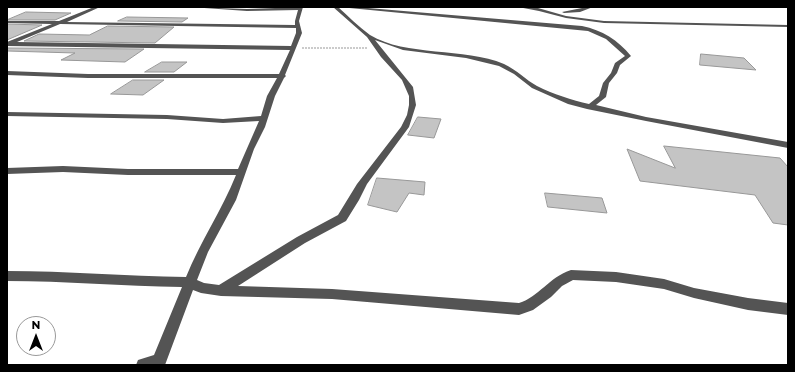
<!DOCTYPE html>
<style>
body{margin:0}
#map{position:relative;width:795px;height:372px;overflow:hidden;background:#fff;font-family:Montserrat,sans-serif}
canvas{display:block}
.frame{position:absolute;inset:0;border:8px solid #000;pointer-events:none}
.north{position:absolute;left:16px;top:316px;width:40px;height:40px;box-sizing:border-box;background:#fff;border:1px solid #999;border-radius:50%;rotate:0deg;font-size:11px;font-weight:700;line-height:16px;text-align:center;color:#000}
.north::after{content:'';display:block;margin:auto;width:14px;height:18px;background:#000;clip-path:polygon(50% 0,100% 100%,50% 72%,0 100%)}
</style>
<div id="map">
<canvas width="795" height="372"></canvas>
<div class="frame"></div>
<div class="north">N</div>
</div>
<script>
const context = document.querySelector('canvas').getContext('2d');
context.lineJoin = 'round';
function fillPath(path, color) { context.fillStyle = color; context.fill(path, 'evenodd'); }
function trace(path, color, width, dash) { context.strokeStyle = color; context.lineWidth = width; context.lineCap = dash ? 'butt' : 'round'; context.setLineDash(dash || []); context.stroke(path); }
const building = new Path2D(`
 M26,12L71,13L55,20H7Z
 M127,17L188,18L182,22L118,21Z
 M7,24L42,25L7,40Z
 M108,26L174,27L155,43L24,41L39,34L89,35Z
 M7,48L144,49L125,62L61,60L75,53L7,51Z
 M701,54L744,58L756,70L700,65Z
 M162,62H187L174,72H145Z
 M133,80H164L143,95L111,94Z
 M418,117L441,119L434,138L408,135Z
 M664,146L780,158L788,167V225L773,223L755,195L640,181L627,149L675,168Z
 M377,178L425,182L424,195L409,193L397,212L368,205Z
 M545,193L602,198L607,213L548,207Z`);
const path = new Path2D(`
 M302,48H367`);
const minor = new Path2D(`
 M94,7H100L67,22L295,25V21L298,10L247,11L190,7L247,9L303,7L299,21L302,33L285,75L286,76L284,78L275,96L265,127L254,149L236,200L208,252L197,280L204,283L219,285L297,237L338,215L357,184L401,127L407,115L409,105V96L402,80L381,57L367,37L333,7H338C348,16 359,27 370,35C406,57 464,47 504,64C517,70 526,80 537,86C553,94 572,100 589,104L599,96L603,83L611,73L615,63L625,56L606,39L588,31L339,7H356L582,26C602,30 618,40 631,56L620,65L617,73L609,83L606,97L596,105L646,117L788,142V148L646,121L587,109L568,104L532,88L514,74L499,66L466,58L403,50L375,40L413,87L416,105L409,127L367,184L359,200L346,221L305,243L238,286L332,289L519,303C539,297 549,277 571,270L616,272L664,279L694,288L748,298L788,303V315L748,310L694,298L664,289L616,282L573,280L562,286L551,297L533,310L519,315L332,299L221,296L201,293L193,290L165,365H136L138,360L154,355L182,287C123,286 65,281 7,281V271C67,271 126,276 186,277C200,242 222,210 236,175H128L63,172L7,174V168L63,166L128,169H238L259,121L223,123L167,119L7,116V112L167,115L223,119L261,116L267,96L277,78H88L7,75V71L88,74H279L290,50L7,46V42L52,24L7,23V21H59ZM60,24L296,28V33L291,46L17,42Z
 M518,7L538,8L566,16L604,21L788,25V27L604,23L566,18L539,11Z
 M587,7H593L580,12L564,13L562,12Z`);
fillPath(building, '#c4c4c4');
trace(building, '#989898', 1);
trace(path, '#767676', 1.5, [0.5, 1]);
fillPath(minor, '#545454');
</script>
